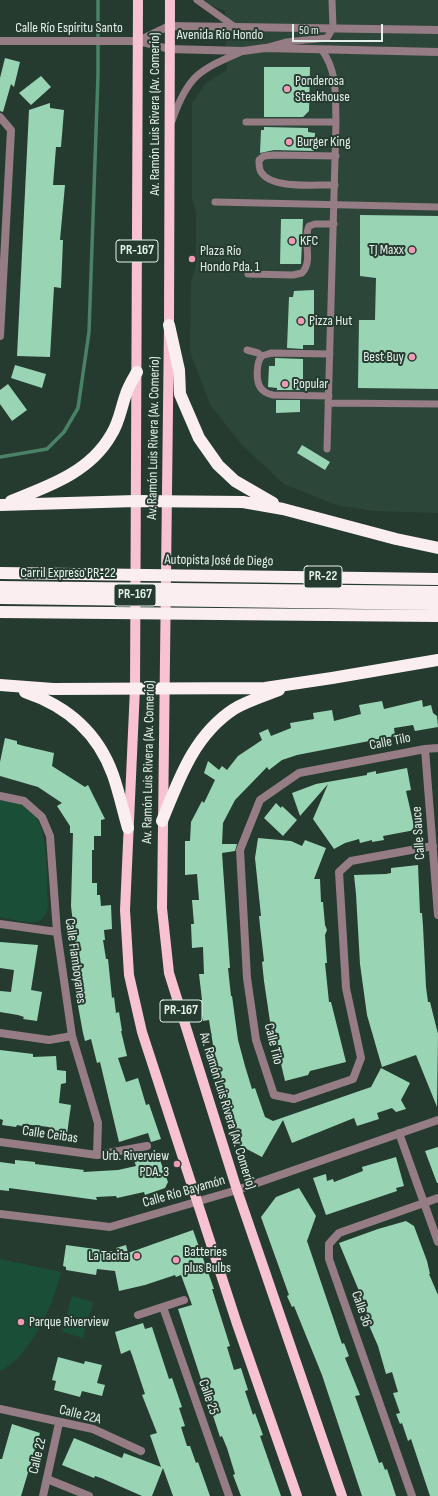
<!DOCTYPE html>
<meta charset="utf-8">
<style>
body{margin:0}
#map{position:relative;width:438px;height:1496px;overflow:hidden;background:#263b30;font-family:"Sofia Sans Condensed",sans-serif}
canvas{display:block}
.scale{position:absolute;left:292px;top:24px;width:91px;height:18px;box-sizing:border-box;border:2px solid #e4f1ea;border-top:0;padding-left:5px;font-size:12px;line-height:14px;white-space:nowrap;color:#e4f1ea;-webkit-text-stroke:3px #263b30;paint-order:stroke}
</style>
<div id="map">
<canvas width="438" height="1496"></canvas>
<div class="scale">50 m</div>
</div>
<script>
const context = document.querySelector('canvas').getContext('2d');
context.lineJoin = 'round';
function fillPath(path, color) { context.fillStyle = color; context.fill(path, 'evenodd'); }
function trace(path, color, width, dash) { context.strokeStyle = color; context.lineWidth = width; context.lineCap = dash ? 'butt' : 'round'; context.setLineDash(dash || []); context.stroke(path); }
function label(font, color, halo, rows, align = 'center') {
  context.font = font + ' "Sofia Sans Condensed",sans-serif'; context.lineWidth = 4; context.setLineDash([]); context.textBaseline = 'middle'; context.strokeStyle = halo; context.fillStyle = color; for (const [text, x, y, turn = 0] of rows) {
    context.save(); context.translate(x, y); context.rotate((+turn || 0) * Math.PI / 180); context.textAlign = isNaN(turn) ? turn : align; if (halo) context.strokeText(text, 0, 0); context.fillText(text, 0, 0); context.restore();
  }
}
const built = new Path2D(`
 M204,0H438V513L373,511L336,505L284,484L241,444L210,404L190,352L191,283L196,264V213L192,198V104L206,83L227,70L225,11L208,4Z`);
const green = new Path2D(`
 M0,800C10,802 21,802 29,809C51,826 46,881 48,907C44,931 18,920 0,917Z
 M0,1259L61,1272C55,1302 29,1359 0,1371Z
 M72,1296L93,1302L83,1338L62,1332Z`);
const stream = new Path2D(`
 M0,457L47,449L64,432L78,408L89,332L98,75V0`);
const building = new Path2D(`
 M5,58L20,62L14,87L11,84L3,112L0,111V78Z
 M264,67H310L309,111L303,117H264Z
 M41,76L51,87L31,105L19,93Z
 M50,103V108L64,110L61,147H56L53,185H65L60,240H63L61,288L54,287L50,357L17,356L29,110Z
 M264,127L308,128V132L315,133L314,151L274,150L260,153L261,130H264Z
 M360,215L438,216V389L358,388L359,320H375L376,278L360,276Z
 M281,219H303L301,264H280Z
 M314,290V345H303V349L287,348L289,297H293L294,291Z
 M275,358L303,359V381L301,390H277V388L268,387L269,366H275Z
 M15,365L46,374L42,388L11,378Z
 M8,384L27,410L12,421L0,404V390Z
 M276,400H300V412L276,413Z
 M302,445L330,462L325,470L297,453Z
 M422,700L423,707L431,705L433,713L437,716L438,727L415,731L413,725L394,728L395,736L297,755L282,760L269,770L267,767L235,800L223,823L222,844H237L235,851L222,853L230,968H228L231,996H232L238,1040L245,1066L252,1089L255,1088L265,1117L273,1121L371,1087L381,1068L410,1083L401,1100L406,1109L396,1112L392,1108L377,1113L379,1119L357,1126L354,1118L292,1143L283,1120L262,1157L239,1145L221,1097L210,1049L213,1045L209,1020L203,1021L200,1001L202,1000L199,974H204L203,947L192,948L191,924H194L192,900H199L197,874L185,875V841H190L191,822L202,801L204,803L215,780L204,773L208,761L219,770L222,766L227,770L238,756L262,740L259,733L268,729L271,736L291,728L290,723L314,719L313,713L332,710L334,721L361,714L359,705L382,701L384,709Z
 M5,738L17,741V744L24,746L54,753L52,766L85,787L88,785L105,819L101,820V836H94V850H92V883H97V895H100L101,906L111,905L112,929L104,930L105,940H103L106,959H108L112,998L114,997L116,1013L119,1012L122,1031H121L127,1056L118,1058L126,1082L138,1078L146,1105L149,1104L161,1139L151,1142L148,1133L119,1142L100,1062L97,1063L91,1039L85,1041L83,1033L74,984L70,959L77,958L71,906L73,833H70V826L57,806L62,803L38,787L0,776V762Z
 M407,768L411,790L406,791L415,830L383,836L384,840L372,842V840L360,843L359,839L345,843L334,849L313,819L328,784L300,816L292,793L316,784L367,775V773L376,771V774Z
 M276,803L281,808L282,806L297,820L283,836L264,818Z
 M258,838L291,841L302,846L305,840L326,848L314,879H320L321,902H323L325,925L327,930L325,935L327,963H325L329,1002H331L346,1062L310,1071L308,1075L285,1081L274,1034L272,1035L264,981L262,962L264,961L260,926L259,916H261L255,858Z
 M418,865L420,913H422L423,926L426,987L428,1002H430L438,1034L437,1107L416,1055L382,1067L367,1015L360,964L356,894L354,875L386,874L391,873V868Z
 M0,942L38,945L31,990L42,992L37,1021L23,1019L24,1017L18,1015L0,1012V991L11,992L14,970L0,968Z
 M0,1050L33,1054V1057L56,1056L57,1070L66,1071V1083L61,1084L59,1103L71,1105L67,1134L48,1132L49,1127L23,1124L22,1126L17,1125L16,1127L2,1125L3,1120L0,1119Z
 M438,1147V1183H437L425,1151Z
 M157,1152L168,1182L165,1188L145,1195L144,1192L117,1198L116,1196L96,1197L97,1200L9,1188V1191L0,1190V1162L15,1164V1160L26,1161L35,1162V1164L84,1170L83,1172L118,1170L136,1166L134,1160Z
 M396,1157L404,1186L396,1188L397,1191L326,1215L313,1178L326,1174L327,1181L333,1179L334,1182L363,1171L362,1167Z
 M299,1188L316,1216L307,1241L342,1344L344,1343L349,1356L345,1358L360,1395L355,1396L379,1463L382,1462L385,1470L387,1469L396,1496H362L322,1375L294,1306L292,1307L287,1296L289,1295L261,1217L276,1197Z
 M406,1221L414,1226L427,1261L430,1274H429L438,1295V1496H430L411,1439L408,1441L402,1423L400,1424L396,1414L400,1413L393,1393L398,1392L392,1372L386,1374L378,1346L368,1323L370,1322L362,1298L339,1243L378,1229Z
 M193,1230L214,1289H212L230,1346L227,1347L234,1370L241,1368L248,1390L245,1391L253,1415L255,1413L263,1435L260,1436L281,1496H241L233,1475L235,1474L227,1448L222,1436L220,1437L178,1309L192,1305L181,1275L176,1277L175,1275L145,1285L119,1291L115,1271L97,1269L96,1275L66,1270V1267L63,1266L66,1245L117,1252L116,1248L126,1245L128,1253Z
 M143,1323L145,1329L152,1327L169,1379L172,1378L182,1407L179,1408L185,1426L181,1427L187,1446H190L196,1463L198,1462L210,1496H173L163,1468L152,1496H142L101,1478L95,1476L94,1478L62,1465L74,1438L122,1458L124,1453L161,1467L150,1435L157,1433L142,1395L145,1394L132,1355L130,1350L121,1354L115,1332Z
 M58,1357L84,1364L85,1361L102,1365L97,1383L105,1385L102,1396L82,1391L80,1397L54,1390L56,1381L52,1380Z
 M12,1424L40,1433L21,1496H0V1459H2Z`);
const service = new Path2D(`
 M197,0L235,27
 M268,47L286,42L327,38L333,28L332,0
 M322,50C338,73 335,95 336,122L327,449
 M172,121C188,74 200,70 243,51
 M246,122H336
 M335,185C317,184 272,190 261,172C259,169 259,164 259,160L264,156L274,155L336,156
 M215,202L438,207
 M248,274L293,275L302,273C314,260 302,240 309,226L315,224H334
 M247,350L258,353L262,356
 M329,396L273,395C268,394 263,392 260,387C256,380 256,362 262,356C264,355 269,354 271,353L330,354
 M328,403L438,404`);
const minor = new Path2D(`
 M0,41H138L169,49L243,51L265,48L438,52
 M138,41L169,26L438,30
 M0,117L11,130L0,336
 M425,749L438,915
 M0,796L24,801L42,817L50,836L57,932L72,1036L98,1123L97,1155
 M433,846L351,861L339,872L346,988L361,1058L353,1079L294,1099L274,1095L256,1040L247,978L240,850L260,800L299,773L425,749L438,748
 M0,924L57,932
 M0,1033L49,1040L72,1036
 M399,1133L438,1242
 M0,1142L97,1155L147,1146
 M0,1214L110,1227L237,1190L438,1120
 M163,1307L229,1496
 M138,1315L184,1300
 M0,1409L93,1429L141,1451
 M47,1479L89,1496
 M43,1496L59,1423
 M412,1496L329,1259V1244L339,1233L438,1198`);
const primary = new Path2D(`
 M138,0L135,688L125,910L129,975L142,1032L237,1324L297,1496
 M170,0L169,325L162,908L169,973L237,1190L342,1496`);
const motorway = new Path2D(`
 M169,325L179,370L180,394L199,438L218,465L235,481L273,503
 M11,501C49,486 90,472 111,435C119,423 121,408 126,394C128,387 133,379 137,372
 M0,505L136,501L243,502L283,509L396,539L438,548
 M0,573L438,579
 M0,587L438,592
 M0,598L438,604
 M0,612L438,616
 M0,685L53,689L265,688L332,678L438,660
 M25,692C67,706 98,733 113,775C119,792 123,811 128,828
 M162,821C179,779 194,735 234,709C247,701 264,696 279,690`);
const markers = [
 [287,89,4,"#f09ab6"],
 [289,142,4,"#f09ab6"],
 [292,241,4,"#f09ab6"],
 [412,250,4,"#f09ab6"],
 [192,259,4,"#f09ab6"],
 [301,321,4,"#f09ab6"],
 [412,357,4,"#f09ab6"],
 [285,384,4,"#f09ab6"],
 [177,1164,4,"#f09ab6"],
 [137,1256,4,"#f09ab6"],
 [176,1260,4,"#f09ab6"],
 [21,1322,4,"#f09ab6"]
];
const shields = [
 [137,251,42],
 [323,577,38],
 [135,595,42],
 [181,1011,42]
];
const shieldNames = [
 ["PR-167",137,251],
 ["PR-22",323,577],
 ["PR-167",135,595],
 ["PR-167",181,1011]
];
const streetNames = [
 ["Calle Río Espíritu Santo",69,28],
 ["Avenida Río Hondo",220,35],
 ["Av. Ramón Luis Rivera (Av. Comerío)",155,114,-90],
 ["Av. Ramón Luis Rivera (Av. Comerío)",154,438,-89],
 ["Autopista José de Diego",219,561,1],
 ["Carril Expreso PR-22",68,573],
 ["Calle Tilo",390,742,-11],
 ["Av. Ramón Luis Rivera (Av. Comerío)",149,762,-89],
 ["Calle Sauce",419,833,-94],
 ["Calle Flamboyanes",75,961,82],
 ["Calle Tilo",273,1044,76],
 ["Av. Ramón Luis Rivera (Av. Comerío)",227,1111,73],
 ["Calle Ceibas",50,1135,8],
 ["Calle Río Bayamón",184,1192,-16],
 ["Calle 36",361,1309,71],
 ["Calle 25",208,1397,71],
 ["Calle 22A",80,1415,14],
 ["Calle 22",38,1456,-77]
];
const poiNames = [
 ["Ponderosa",295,81],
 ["Steakhouse",295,97],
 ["Burger King",297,142],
 ["KFC",300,241],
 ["TJ Maxx",404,250,"right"],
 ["Plaza Río",200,251],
 ["Hondo Pda. 1",200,267],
 ["Pizza Hut",309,321],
 ["Best Buy",404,357,"right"],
 ["Popular",293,384],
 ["Urb. Riverview",169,1156,"right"],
 ["PDA. 3",169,1172,"right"],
 ["Batteries",184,1252],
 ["plus Bulbs",184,1268],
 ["La Tacita",129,1256,"right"],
 ["Parque Riverview",29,1322]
];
fillPath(built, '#2c473a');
fillPath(green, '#1b4e37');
trace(stream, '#498266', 3.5);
fillPath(building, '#99d5b5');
trace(service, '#967c84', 7);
trace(minor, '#967c84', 8);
trace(primary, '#f7c2d2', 10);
trace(motorway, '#fbeef1', 12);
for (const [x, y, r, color] of markers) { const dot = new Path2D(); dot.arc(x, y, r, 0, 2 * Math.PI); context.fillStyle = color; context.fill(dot); trace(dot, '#263b30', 1.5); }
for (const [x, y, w] of shields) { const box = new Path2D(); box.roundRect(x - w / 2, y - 11, w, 22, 3); context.fillStyle = '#263b30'; context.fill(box); trace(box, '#e4f1ea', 1); }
label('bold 13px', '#e4f1ea', null, shieldNames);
label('14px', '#e4f1ea', '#263b30', streetNames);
label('14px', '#e4f1ea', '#263b30', poiNames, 'left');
</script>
